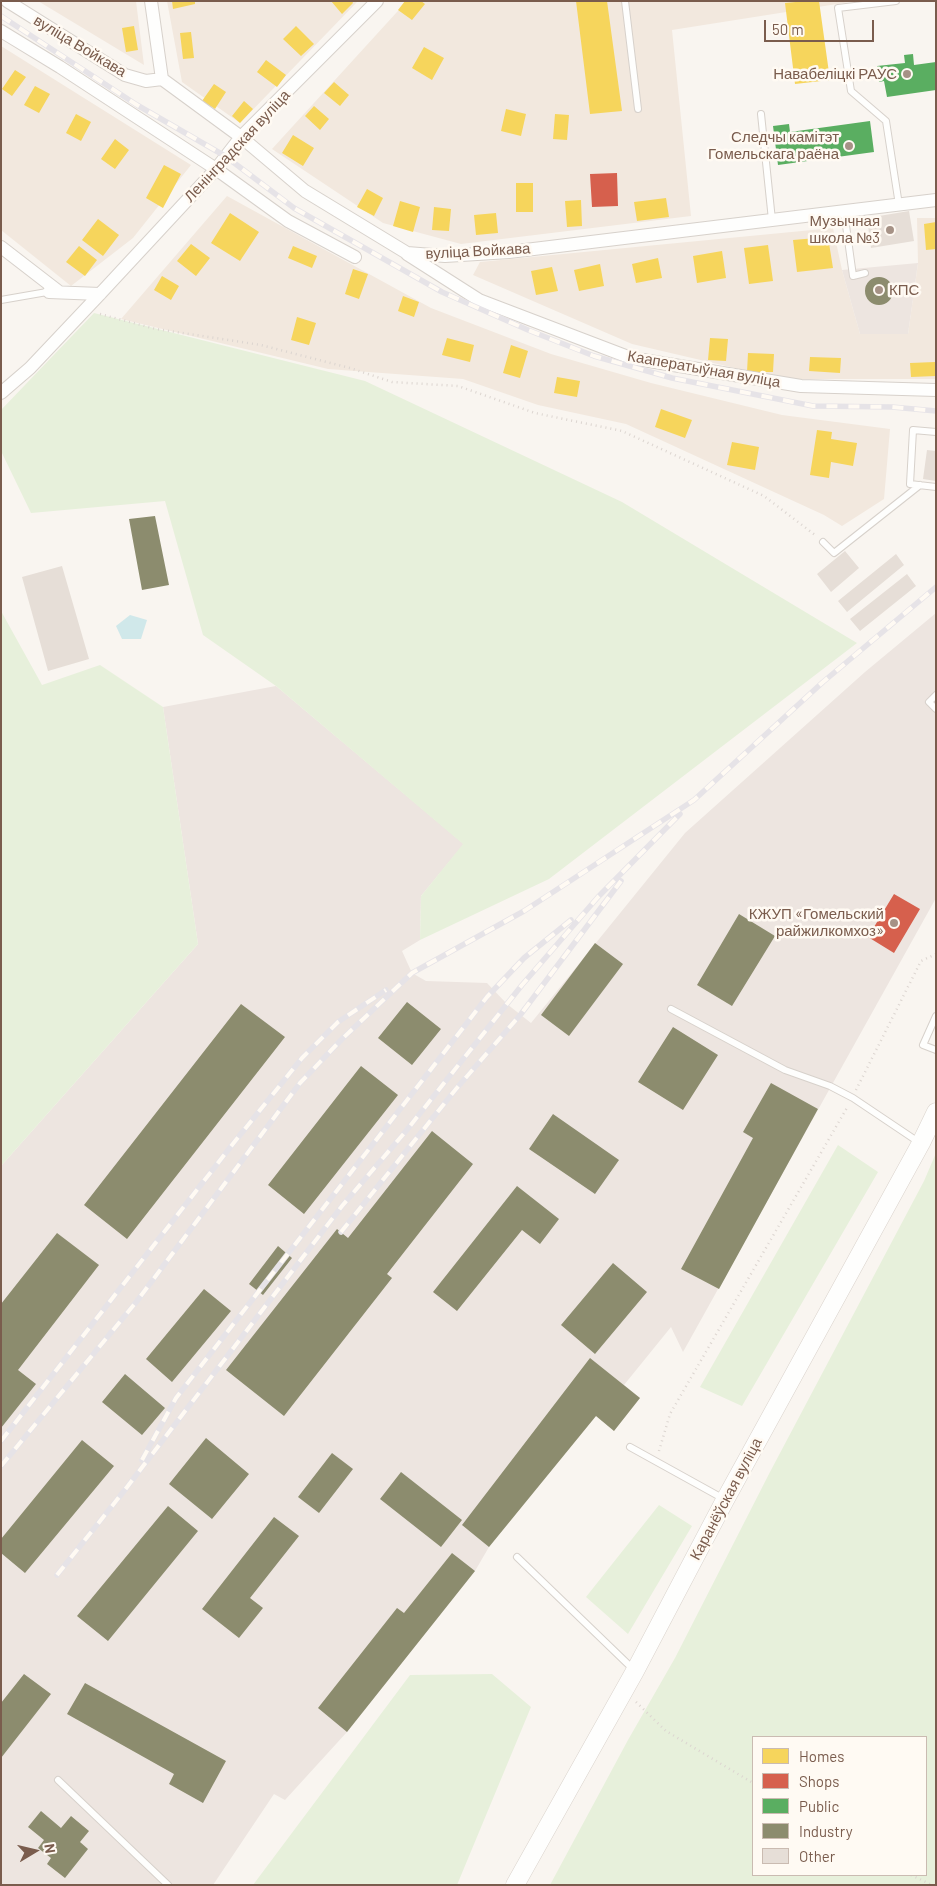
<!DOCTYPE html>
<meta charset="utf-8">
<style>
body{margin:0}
#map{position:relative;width:937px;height:1886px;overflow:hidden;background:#f9f5f0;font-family:Barlow,sans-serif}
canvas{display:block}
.frame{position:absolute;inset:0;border:2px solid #7a5c4d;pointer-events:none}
.legend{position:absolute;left:752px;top:1736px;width:175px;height:140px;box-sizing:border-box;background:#fffaf3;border:1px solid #cabbb1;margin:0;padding:6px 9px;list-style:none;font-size:15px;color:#7a5c4d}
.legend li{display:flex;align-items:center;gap:10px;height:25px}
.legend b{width:25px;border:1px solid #cabbb1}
.north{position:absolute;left:10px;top:1826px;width:50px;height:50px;-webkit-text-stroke:4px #fffaf3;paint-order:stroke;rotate:81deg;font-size:14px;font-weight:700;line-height:20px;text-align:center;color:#7a5c4d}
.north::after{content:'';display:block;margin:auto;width:18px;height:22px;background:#7a5c4d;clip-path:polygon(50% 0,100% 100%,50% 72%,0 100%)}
.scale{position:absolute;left:764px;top:20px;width:110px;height:22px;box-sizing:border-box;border:2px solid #7a5c4d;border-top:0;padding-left:6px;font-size:15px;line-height:18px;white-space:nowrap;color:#7a5c4d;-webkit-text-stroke:4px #fffaf3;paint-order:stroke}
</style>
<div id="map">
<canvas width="937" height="1886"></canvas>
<div class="frame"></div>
<ul class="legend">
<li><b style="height:14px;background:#f6d55c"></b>Homes</li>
<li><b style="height:14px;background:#d6604d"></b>Shops</li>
<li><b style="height:14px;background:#5aae61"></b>Public</li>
<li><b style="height:14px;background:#8c8c6e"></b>Industry</li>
<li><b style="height:14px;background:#e6ded7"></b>Other</li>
</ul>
<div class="north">N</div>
<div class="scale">50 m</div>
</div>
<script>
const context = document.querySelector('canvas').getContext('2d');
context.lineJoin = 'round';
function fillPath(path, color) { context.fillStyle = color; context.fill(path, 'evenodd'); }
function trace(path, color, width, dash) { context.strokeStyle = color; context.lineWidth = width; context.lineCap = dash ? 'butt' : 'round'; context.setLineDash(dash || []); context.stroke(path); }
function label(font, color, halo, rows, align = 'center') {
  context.font = font + ' Barlow,sans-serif'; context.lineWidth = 5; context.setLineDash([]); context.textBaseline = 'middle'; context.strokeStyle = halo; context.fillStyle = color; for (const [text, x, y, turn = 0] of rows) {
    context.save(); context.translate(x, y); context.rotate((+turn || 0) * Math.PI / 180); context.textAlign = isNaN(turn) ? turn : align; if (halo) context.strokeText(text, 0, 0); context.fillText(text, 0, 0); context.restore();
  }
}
const residential = new Path2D(`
 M38,1H136L144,65Z
 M167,1H358L240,123L182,82Z
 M407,1H856L672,30L691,216L461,244L383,223L272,149Z
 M1,46L191,165L133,238L71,286L1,230Z
 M227,196L431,308L551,354L651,383L782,415L890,429L884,499L842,526L824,515L626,424L538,405L463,379L328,369L121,319Z
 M917,218H936V379H782L632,344L473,275L480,262L833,228L842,270L860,334H908L918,263Z`);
const industrial = new Path2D(`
 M918,263L908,334H860L842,270Z
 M936,613V898L683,1352L671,1327L624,1385L640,1398L614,1431L596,1416L489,1547L475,1571L347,1732L285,1800L274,1794L213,1885H1V1166L198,944L163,707L276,686L464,844L421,896L420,940L402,951L412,973L426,981L487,983L507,1004L531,1023L685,833L865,672Z`);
const green = new Path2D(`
 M94,313L365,381L622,502L857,643L549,879L420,940L421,896L463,844L276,686L203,635L165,501L31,513L1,451V410Z
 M1,611L42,685L100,665L163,707L198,944L1,1166Z
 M838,1145L878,1172L742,1406L700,1387Z
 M936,1153V1885H550L628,1740L675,1658L770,1472L924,1181ZM753,1737H926V1875H753Z
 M659,1505L692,1526L628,1634L586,1597Z
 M492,1674L531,1707L457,1885H253L410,1675Z`);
const water = new Path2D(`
 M130,615L147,620L141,639H122L116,626Z`);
const homes = new Path2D(`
 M172,1H195V4L173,9Z
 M331,1H352L353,3L342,14Z
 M405,1H421L425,4L412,20L398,10Z
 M576,1H607L622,111L590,114Z
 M806,1H819L830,80L795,84L785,3Z
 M134,26L138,50L126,52L122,28Z
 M296,26L314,44L301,56L283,39Z
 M191,32L194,58L183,59L180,33Z
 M424,47L444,58L432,80L412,68Z
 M266,60L286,75L277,87L257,72Z
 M15,70L26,77L12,96L2,89Z
 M334,82L349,95L340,106L324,93Z
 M214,84L226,92L215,109L202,101Z
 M35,86L50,94L39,113L24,105Z
 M244,101L253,109L240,123L232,116Z
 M314,106L329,119L320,130L305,116Z
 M506,109L526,114L521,136L501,131Z
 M76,114L91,122L81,141L66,133Z
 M555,114L569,115L567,140L553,139Z
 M293,135L314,148L303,166L282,153Z
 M115,139L129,150L115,169L101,159Z
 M164,165L181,174L163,208L146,198Z
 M516,183H533V212H516Z
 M367,189L383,198L374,216L357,207Z
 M666,198L669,217L637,221L634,202Z
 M581,200L582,226L567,227L565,201Z
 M400,201L420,207L413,232L393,226Z
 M434,207L451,209L449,231L432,230Z
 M230,213L259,232L240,261L211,243Z
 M496,213L498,233L476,235L474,215Z
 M98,219L119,235L103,256L82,240Z
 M936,222V249L926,250L924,224Z
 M828,237L833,268L797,272L793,240Z
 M191,244L210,258L196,276L177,261Z
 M768,245L773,281L749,284L744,248Z
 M79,246L97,260L85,276L66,262Z
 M293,246L317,256L312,268L288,258Z
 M722,251L726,278L697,283L693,256Z
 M658,258L662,278L636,283L632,264Z
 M600,264L604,286L579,291L574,270Z
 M552,267L558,291L536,295L531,271Z
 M353,269L368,274L359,299L345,294Z
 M162,276L179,286L171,300L154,290Z
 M403,296L419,302L414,317L398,311Z
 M297,317L316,323L309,345L291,340Z
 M447,338L474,345L470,362L442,355Z
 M710,338L728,339L726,361L708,360Z
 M511,345L528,351L520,378L503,373Z
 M748,353L774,354L773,372H747Z
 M810,357L841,358L840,373L809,371Z
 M935,362L936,376L911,377L910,363Z
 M557,377L580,381L577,397L554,393Z
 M661,409L692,420L685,438L655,427Z
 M817,430L832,432L831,439L857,443L853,466L831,462L829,478L810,475Z
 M732,442L759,447L755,470L727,465Z`);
const shops = new Path2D(`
 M617,173L618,206L592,207L590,174Z
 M894,894L920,909L894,953L868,937Z`);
const public = new Path2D(`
 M913,54L914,65L936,62V90L887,97L884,81L879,82L877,66L905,63L904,55Z
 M870,121L874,152L778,165L773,126L789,124L790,132Z`);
const industry = new Path2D(`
 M865 291a14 14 0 1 1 28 0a14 14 0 1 1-28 0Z
 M155,516L169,585L142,590L129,519Z
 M739,914L775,936L732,1006L697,985Z
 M595,943L623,964L569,1036L541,1015Z
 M407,1002L441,1029L412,1065L378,1038Z
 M241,1004L285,1037L127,1239L84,1205Z
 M673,1027L718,1055L683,1110L638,1082Z
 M361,1066L398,1095L304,1214L268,1185Z
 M771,1083L818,1109L719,1289L681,1269L753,1138L743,1132Z
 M553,1114L619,1160L595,1194L529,1149Z
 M432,1131L473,1164L387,1274L392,1278L284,1416L226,1370L337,1229L348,1238Z
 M517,1186L559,1219L540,1244L522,1230L457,1311L433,1292Z
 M57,1233L99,1265L18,1370L36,1384L1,1428V1304Z
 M278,1246L292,1258L263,1295L249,1284Z
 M613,1263L647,1292L595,1354L561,1325Z
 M204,1289L231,1311L172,1382L146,1359Z
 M590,1358L640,1398L614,1431L596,1416L489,1547L462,1525Z
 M125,1374L165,1408L142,1435L102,1402Z
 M206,1438L249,1474L212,1519L169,1484Z
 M82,1440L114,1466L25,1573L1,1553V1539Z
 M332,1453L353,1469L319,1513L298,1497Z
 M401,1472L462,1520L441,1547L380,1499Z
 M168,1506L198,1531L108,1641L77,1616Z
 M274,1517L299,1536L250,1598L263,1608L239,1638L202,1609Z
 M452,1553L475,1571L347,1732L318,1708L397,1608L404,1613Z
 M24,1674L51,1694L1,1758V1703Z
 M85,1683L226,1761L203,1803L169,1784L174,1774L67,1714Z
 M41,1811L61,1828L71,1816L89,1831L80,1842L88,1849L65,1878L47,1864L51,1858L38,1848L44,1840L28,1827Z`);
const building = new Path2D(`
 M909,211L914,241L871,248L867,218Z
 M927,450L936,451V481L923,479Z
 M845,551L859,568L831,592L817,574Z
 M896,554L904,565L847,612L838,601Z
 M62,566L89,659L48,671L22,577Z
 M907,574L916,586L860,631L850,619Z`);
const path = new Path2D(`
 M100,314L156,329L261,345L350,368L392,382L458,386L535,413L622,431L764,496L815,535
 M856,1090L921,961L936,954
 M659,1451L670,1414L848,1106
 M636,1702L666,1731L753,1783
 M911,1875L932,1885`);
const service = new Path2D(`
 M625,1L638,109
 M896,1L838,8L851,91L886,121L899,205
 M761,114L772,220
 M844,211L853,276L865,273
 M1,300L47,292
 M936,432L913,430L910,484L936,487
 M823,542L834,553L920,485
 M936,695L929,702L936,709
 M671,1009L785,1070L830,1086L853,1098L920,1143
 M936,1016L923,1045L936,1050
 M630,1447L724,1499
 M517,1557L633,1669
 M58,1780L168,1885`);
const minor = new Path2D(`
 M7,1L125,75L146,81L162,79L241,137L305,191L407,253L445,256L509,252L936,200
 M151,1L162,79
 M1,31L60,67L216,169L288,221L355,257
 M1,247L58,291
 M407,254L479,300L631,358L801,386L936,390
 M49,292L100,294
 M1,393L30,368L100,294L216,169L241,137L377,1`);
const secondary = new Path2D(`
 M515,1885L635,1671L725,1500L921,1143L936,1112`);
const rail = new Path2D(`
 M1,16L137,105L225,156L294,208L442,292L528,330L594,356L672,378L813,406L892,407L936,411
 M341,1232L456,1089L521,1014L621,881
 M1,1441L232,1145L302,1058L338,1022L386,990
 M142,1460L176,1398L487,997L524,958L571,920
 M1,1466L137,1301L300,1083L342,1039L412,973L524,911L694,800L823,682L936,587
 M57,1575L124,1491L342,1206L406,1131L522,985L598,897L680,814`);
const markers = [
 [907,74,5,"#a69286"],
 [849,146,5,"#a69286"],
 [890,230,5,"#a69286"],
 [879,290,5,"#a69286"],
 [894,923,5,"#a69286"]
];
const streetNames = [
 ["вуліца Войкава",80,46,31],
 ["Ленінградская вуліца",237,146,-47],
 ["вуліца Войкава",478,251,-3],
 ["Кааператыўная вуліца",704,369,10],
 ["Каранёўская вуліца",726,1499,-62]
];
const poiNames = [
 ["Навабеліцкі РАУС",897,74],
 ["Следчы камітэт",839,137],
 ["Гомельскага раёна",839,154],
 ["Музычная",880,221],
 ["школа №3",880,238],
 ["КПС",889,290,"left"],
 ["КЖУП «Гомельский",884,914],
 ["райжилкомхоз»",884,931]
];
fillPath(residential, '#f2e8de');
fillPath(industrial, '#ede5e0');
fillPath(green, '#e7f0db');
fillPath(water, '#d0e8ea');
fillPath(homes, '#f6d55c');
fillPath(shops, '#d6604d');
fillPath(public, '#5aae61');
fillPath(industry, '#8c8c6e');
fillPath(building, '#e6ded7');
trace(service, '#d7d1cb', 8);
trace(minor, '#d7d1cb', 14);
trace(secondary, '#d9d2cb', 19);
trace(path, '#dcd5d0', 2.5, [1, 4]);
trace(service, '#fefefd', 6);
trace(minor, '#fefefd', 12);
trace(secondary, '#fefefd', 18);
trace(rail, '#e6e3e7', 5.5);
trace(rail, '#fffaf3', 4, [11]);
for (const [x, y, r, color] of markers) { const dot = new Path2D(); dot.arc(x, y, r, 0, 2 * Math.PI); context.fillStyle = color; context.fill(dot); trace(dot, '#fffaf3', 2); }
label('15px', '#7a5c4d', '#fffaf3', streetNames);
label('15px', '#7a5c4d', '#fffaf3', poiNames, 'right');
</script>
